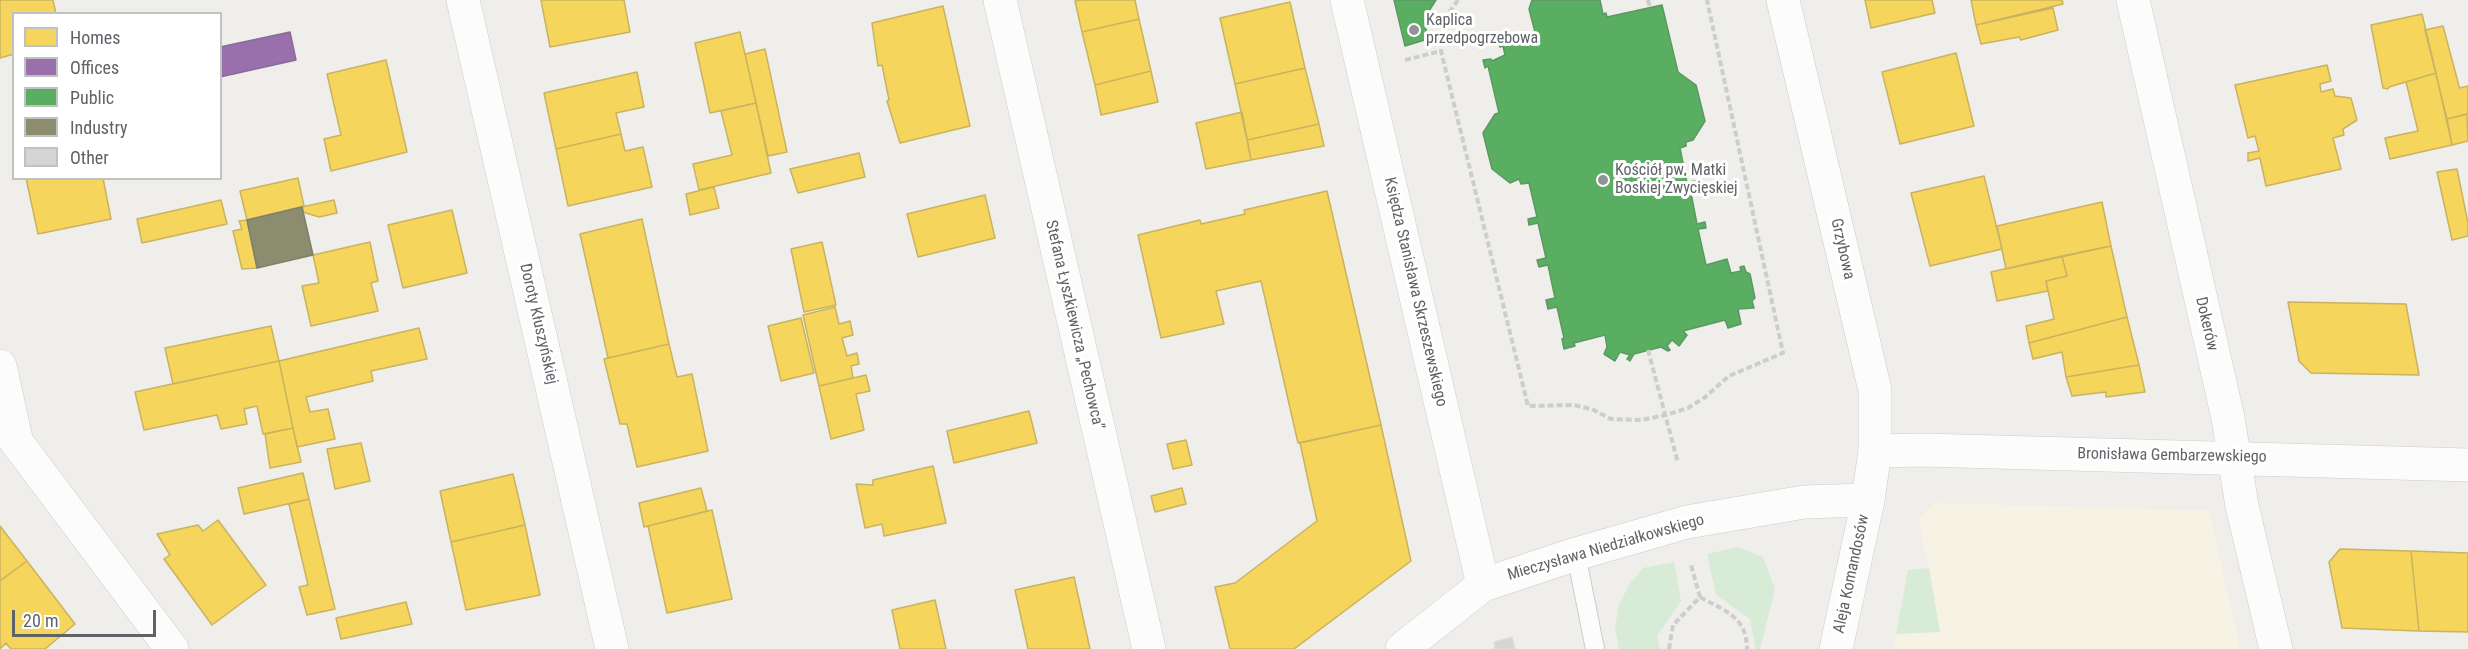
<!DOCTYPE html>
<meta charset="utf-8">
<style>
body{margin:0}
#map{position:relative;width:2468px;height:649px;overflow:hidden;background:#efeeea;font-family:"Roboto Condensed",sans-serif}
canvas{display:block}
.legend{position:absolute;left:12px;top:12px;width:210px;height:168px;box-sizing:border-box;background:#fff;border:2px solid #bfc1c3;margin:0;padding:8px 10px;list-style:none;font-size:18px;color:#5f6368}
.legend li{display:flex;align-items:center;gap:12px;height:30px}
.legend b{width:30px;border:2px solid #bfc1c3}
.scale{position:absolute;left:12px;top:610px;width:144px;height:27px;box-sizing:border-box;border:3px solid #5f6368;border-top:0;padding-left:8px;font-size:18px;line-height:21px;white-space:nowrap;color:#5f6368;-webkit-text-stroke:4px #fff;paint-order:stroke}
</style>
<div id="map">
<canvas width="2468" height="649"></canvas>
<ul class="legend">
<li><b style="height:16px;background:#f6d55c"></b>Homes</li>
<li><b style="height:16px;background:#9970ab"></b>Offices</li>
<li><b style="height:16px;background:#5aae61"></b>Public</li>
<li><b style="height:16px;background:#8c8c6e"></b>Industry</li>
<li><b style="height:16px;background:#d6d5d3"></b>Other</li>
</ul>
<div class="scale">20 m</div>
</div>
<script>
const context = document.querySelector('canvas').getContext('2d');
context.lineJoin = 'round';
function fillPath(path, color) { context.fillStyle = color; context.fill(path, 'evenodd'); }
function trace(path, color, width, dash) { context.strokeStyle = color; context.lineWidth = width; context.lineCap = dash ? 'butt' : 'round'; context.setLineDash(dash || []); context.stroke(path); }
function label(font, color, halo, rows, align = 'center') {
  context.font = font + ' "Roboto Condensed",sans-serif'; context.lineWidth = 6; context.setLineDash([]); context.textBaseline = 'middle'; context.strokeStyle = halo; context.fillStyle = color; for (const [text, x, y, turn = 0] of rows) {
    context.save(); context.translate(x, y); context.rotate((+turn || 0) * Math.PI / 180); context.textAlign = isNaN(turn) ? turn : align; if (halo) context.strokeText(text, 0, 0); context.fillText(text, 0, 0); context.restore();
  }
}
const commercial = new Path2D(`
 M1935,503L2209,511L2240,649H1893L1896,634L1940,632L1919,519Z`);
const green = new Path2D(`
 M1738,547L1763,557L1775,589L1760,649H1756L1750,619L1716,595L1707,554Z
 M1674,562L1681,601L1657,636L1660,649H1619L1615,627L1619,605L1629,585L1643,568Z
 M1929,568L1940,632L1896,634L1908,570Z`);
const homes = new Path2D(`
 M0,0H53L56,14H14V54L0,58Z
 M541,0H624L630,32L550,47Z
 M1081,0H1135L1139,19L1082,32L1075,1Z
 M1865,0H1932L1935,13L1871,28Z
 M1971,0H2062L2063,4L1976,25Z
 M1290,2L1305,68L1235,84L1220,18Z
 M943,6L970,126L900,143L887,101L889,100L882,65L878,66L872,23Z
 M2053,8L2058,30L2021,40L2019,37L1981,44L1976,25Z
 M2422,14L2436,73L2389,87L2388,89L2383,88L2371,25Z
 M1139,19L1151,71L1095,85L1082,32Z
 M2443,26L2459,86L2460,88L2468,86V114L2447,119L2425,30Z
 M740,32L756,103L710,113L695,43Z
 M765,49L787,152L768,156L745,54Z
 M1956,53L1974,126L1900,144L1882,72Z
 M386,60L407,152L331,171L324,139L341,135L327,74Z
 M2327,65L2331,81L2320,84L2321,92L2333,89L2335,96L2351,98L2357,120L2343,129L2344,135L2333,138L2341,169L2266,186L2260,158L2248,161V153L2259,151L2255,136L2248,138L2235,85Z
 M1305,68L1319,124L1247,140L1235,84Z
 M1151,71L1158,102L1101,115L1095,85Z
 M637,72L644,107L616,113L621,134L556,149L544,93Z
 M2436,73L2452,145L2390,159L2385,138L2418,131L2406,82Z
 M756,103L771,173L699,190L693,164L732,155L721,111Z
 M1242,112L1251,160L1206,169L1196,123Z
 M2467,114L2468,141L2452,145L2447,119Z
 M1319,124L1324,146L1251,160L1247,140Z
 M621,134L625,151L643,147L652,187L568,206L556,149Z
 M859,153L865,177L798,193L790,169Z
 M2457,169L2468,223V236L2452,240L2437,172Z
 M1984,176L2002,249L1930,266L1911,193Z
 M26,178H103L111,219L38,234Z
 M298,178L304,206L247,220L240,191Z
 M714,187L719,208L690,215L686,194Z
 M1327,191L1381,425L1298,443L1261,281L1216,291L1224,324L1161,338L1138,235L1200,220L1201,224L1245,214L1244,210Z
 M985,195L995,238L918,257L907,214Z
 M221,200L227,224L142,243L137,219Z
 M334,200L337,213L319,217L303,212L302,207Z
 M2102,202L2111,246L2006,269L1997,226Z
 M452,210L467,273L403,288L388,225Z
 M642,219L669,344L608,358L580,234Z
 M247,220L257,268L242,269L233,231L242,229L239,221Z
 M370,242L378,281L371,283L378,311L311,326L302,286L319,283L313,255Z
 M822,242L836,305L804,312L791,249Z
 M2111,246L2127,317L2029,343L2026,326L2054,319L2046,281L2067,276L2062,256Z
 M2062,256L2067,276L2046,281L2048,291L1997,301L1991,272Z
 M2288,302L2406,304L2419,375L2311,373L2299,361Z
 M835,307L839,324L850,321L853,335L842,338L847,356L857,353L859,364L851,366L853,378L819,386L803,315Z
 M2127,317L2139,365L2066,377L2062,352L2033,359L2029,343Z
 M801,318L814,373L781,381L768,326Z
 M271,326L279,361L173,384L165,348Z
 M419,328L427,359L371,371L373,381L306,397L310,412L328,409L335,439L297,447L279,361Z
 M669,344L677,377L692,374L708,451L637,467L627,424H620L604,359Z
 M279,361L293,428L263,434L257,406L244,409L247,424L221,429L217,415L144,430L135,392Z
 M2139,365L2145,392L2106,397V392L2072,396L2066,377Z
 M866,375L870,391L856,394L864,430L831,439L819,386Z
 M1029,411L1037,443L954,463L947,431Z
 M1381,425L1411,561L1294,649H1230L1215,587L1235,583L1317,521L1300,443Z
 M293,428L301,462L270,468L265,434Z
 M1186,440L1192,465L1173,469L1167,444Z
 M361,443L370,481L335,489L327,449Z
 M933,466L946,523L884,536L882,524L865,528L856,484L873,485V480Z
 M303,473L309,499L244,514L238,488Z
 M513,474L525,525L451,542L440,491Z
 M701,488L707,511L644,527L639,503Z
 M1182,488L1186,504L1155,512L1151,496Z
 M309,499L335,609L307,615L299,587L308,585L289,504Z
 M712,510L732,599L667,613L648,526Z
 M218,520L266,585L212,625L164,559L170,555L157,534L198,525L203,531Z
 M525,525L540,595L466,610L451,542Z
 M0,526L27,561L0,581Z
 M2340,549L2411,551L2419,631L2342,628L2329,562Z
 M2411,551L2468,553V632L2419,631Z
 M27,561L75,624L45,649H11L6,643L0,649V581Z
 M1074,577L1090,649H1028L1015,590Z
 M935,600L946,649H900L892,610Z
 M406,602L412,624L341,639L336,618Z`);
const offices = new Path2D(`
 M290,32L296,60L220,77V47Z`);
const public = new Path2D(`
 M1394,0H1436L1427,14L1429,19L1424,21L1428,39L1405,46Z
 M1532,0H1600L1603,14L1606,13L1607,17L1662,5L1678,72L1696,85L1705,121L1693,140L1686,142V146L1680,148L1687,183L1695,181L1697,186L1690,188L1697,224L1705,222L1706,228L1698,229L1706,265L1727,259L1731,273L1741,271L1740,267L1744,266L1746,272L1750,274L1755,298L1752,301L1754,308L1738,309L1741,324L1728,328L1725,320L1683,331L1687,335L1679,346L1672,340L1667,346L1670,350L1668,351L1661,347L1634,354L1630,361L1627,359L1630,355L1620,352L1615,361L1604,354L1607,347L1605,335L1574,343L1575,346L1564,349L1562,339L1564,338L1557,307L1548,309L1546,300L1555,298L1548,265L1539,267L1537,260L1546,258L1538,223L1529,225L1528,219L1537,217L1529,183L1521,184L1519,179L1510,183L1492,169L1483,133L1495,114L1499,113L1488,66L1485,68L1483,60L1491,59L1492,61L1505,55L1503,46L1500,47L1496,39L1503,37L1504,40L1535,32L1529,9Z`);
const industry = new Path2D(`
 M302,207L313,255L257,268L247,220Z`);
const building = new Path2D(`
 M1512,637L1515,649H1495L1494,642Z`);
const path = new Path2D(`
 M1458,0L1443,21L1441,51L1528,406L1573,405L1592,409L1611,419L1641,420L1666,415L1688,408L1704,398L1729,376L1783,353L1707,0
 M1648,0L1650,8
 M1405,60L1441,51
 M1648,350L1678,463
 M1700,597C1725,611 1747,617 1747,649
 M1669,649L1673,625L1700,597L1691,565`);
const lane = new Path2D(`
 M1576,554L1595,649`);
const street = new Path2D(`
 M463,0L612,649
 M1000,0L1149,649
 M1347,0L1483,585
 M2133,0L2228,418L2242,506L2276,649
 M0,366L17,443
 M0,420L172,649
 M1875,451L1924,450L2468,465
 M1402,649L1483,585L1576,554L1687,522L1804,502L1868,500`);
const secondary = new Path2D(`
 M1783,0L1875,390V451L1868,500L1836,649`);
const markers = [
 [1414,30,6,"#919496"],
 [1603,180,6,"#919496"]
];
const poiNames = [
 ["Kaplica",1426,21],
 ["przedpogrzebowa",1426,39],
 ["Kościół pw. Matki",1615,171],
 ["Boskiej Zwycięskiej",1615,189]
];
const streetNames = [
 ["Grzybowa",1842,249,77],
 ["Księdza Stanisława Skrzeszewskiego",1415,292,77],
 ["Doroty Kłuszyńskiej",538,324,77],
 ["Dokerów",2206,324,77],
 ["Stefana Łyszkiewicza „Pechowca”",1074,325,77],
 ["Bronisława Gembarzewskiego",2172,456,1],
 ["Mieczysława Niedziałkowskiego",1606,548,-16],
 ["Aleja Komandosów",1852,574,-78]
];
fillPath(commercial, '#f7f3e4');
fillPath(green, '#d8ebd6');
fillPath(homes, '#f6d55c');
trace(homes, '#c9b360', 1.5);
fillPath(offices, '#9970ab');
trace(offices, '#886c97', 1.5);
fillPath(public, '#5aae61');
trace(public, '#5c9863', 1.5);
fillPath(industry, '#8c8c6e');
trace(industry, '#7e806c', 1.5);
fillPath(building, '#d6d5d3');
trace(building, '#deddd9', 1.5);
trace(lane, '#cbcccc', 20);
trace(street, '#cbcccc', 34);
trace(secondary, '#cacacb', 34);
trace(path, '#cacfcc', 4, [6, 3]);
trace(lane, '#fdfcfc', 18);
trace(street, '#fdfcfc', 33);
trace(secondary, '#fdfcfc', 33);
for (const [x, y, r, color] of markers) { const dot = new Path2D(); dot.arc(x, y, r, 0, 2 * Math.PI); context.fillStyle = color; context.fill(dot); trace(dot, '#fff', 2); }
label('16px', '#5f6368', '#fff', poiNames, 'left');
label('16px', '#5f6368', '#fff', streetNames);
</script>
